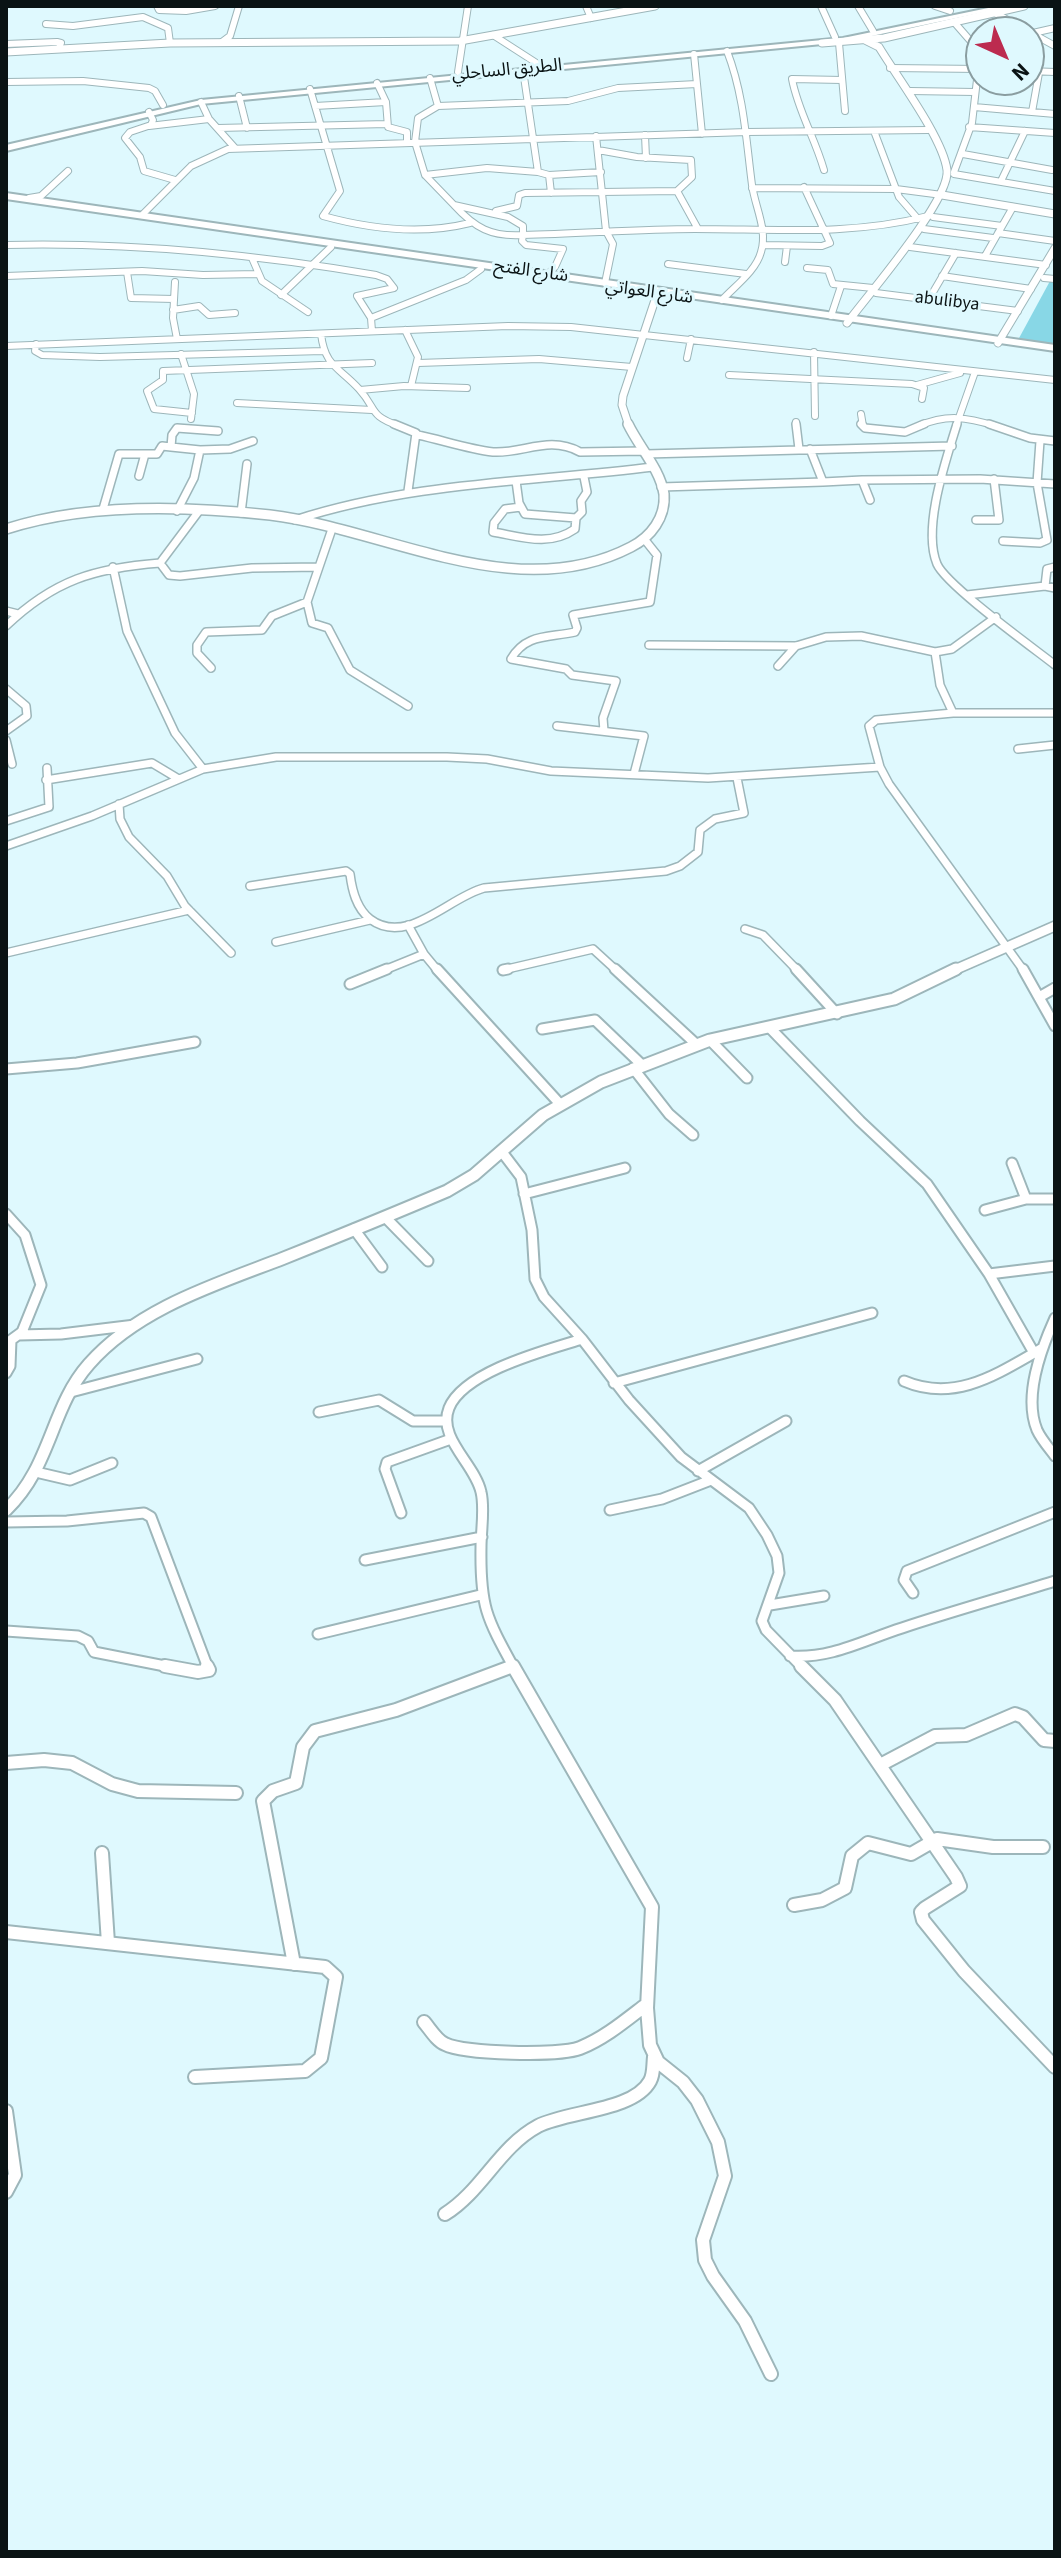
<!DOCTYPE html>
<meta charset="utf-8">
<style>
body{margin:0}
#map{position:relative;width:1061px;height:2558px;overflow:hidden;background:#dff9fe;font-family:"Source Sans 3",sans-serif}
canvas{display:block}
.frame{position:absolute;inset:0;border:8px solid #0a1314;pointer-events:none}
.north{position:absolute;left:965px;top:16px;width:80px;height:80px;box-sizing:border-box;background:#dff9fe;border:2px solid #8a9da0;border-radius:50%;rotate:136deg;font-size:22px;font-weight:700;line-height:32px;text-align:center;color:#0a1314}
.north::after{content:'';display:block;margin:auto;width:28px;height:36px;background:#bc2b4f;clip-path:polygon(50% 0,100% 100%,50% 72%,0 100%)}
</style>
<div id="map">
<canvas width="1061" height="2558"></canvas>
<div class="frame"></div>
<div class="north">N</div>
</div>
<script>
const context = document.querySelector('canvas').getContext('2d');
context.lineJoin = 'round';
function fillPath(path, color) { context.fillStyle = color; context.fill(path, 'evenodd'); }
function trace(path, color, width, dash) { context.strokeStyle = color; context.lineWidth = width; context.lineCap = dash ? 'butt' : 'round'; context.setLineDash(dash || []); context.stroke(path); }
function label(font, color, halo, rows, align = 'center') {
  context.font = font + ' "Source Sans 3","Noto Sans Arabic",sans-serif'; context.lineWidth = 6; context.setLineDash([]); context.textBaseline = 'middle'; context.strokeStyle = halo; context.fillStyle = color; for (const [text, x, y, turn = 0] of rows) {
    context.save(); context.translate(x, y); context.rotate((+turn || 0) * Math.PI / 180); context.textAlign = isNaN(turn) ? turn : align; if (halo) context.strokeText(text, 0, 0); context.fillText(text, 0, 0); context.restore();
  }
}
const green = new Path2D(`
 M1050,281L1055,282V345L1018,340Z`);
const minorFar3 = new Path2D(`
 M157,6L159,10L186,11L215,6
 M586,6L591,18
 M821,6L835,37
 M858,6L873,31
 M935,6L950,11
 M995,13L1055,46
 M954,22L981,53
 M46,24L73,26L143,17L168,28L170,43
 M1033,33L1055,28
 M493,35L538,64
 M222,42L230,36L239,6
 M839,43L845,111
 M6,44L57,42L61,43L59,48
 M694,54L702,134
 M890,68L981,69
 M523,70L538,172L549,175L551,193
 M1029,71L1055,72
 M458,72L468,6
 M430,78L438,106
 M6,82L83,81L149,88L155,91L163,105
 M377,83L386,102L388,127L407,132V143
 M697,84L618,88L568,101L438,106L418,118L415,142L425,175L454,205L508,217L523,226V235C580,234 638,229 695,229C774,229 851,236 928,216
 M310,89L340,191L323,216C370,229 422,235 470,223
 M910,91L975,92
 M239,96L247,128
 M201,102L209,119L235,148
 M315,106L386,102
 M974,107L1055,114
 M149,112L153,120L151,125L130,132L125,138L140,157L144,171L175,180
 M1032,112L1039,73
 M149,126L209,119
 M969,127L1055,133
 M218,128L387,124
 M874,131L899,197L918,219
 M645,135L646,158
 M596,136L606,231L613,244L605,283
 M598,150L637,157L691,160L692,177L677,191L698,229
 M963,154L1052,170
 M824,170C815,138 798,111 792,79L842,80
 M954,172L972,123L978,71
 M954,174L1055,191
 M425,175L487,168L538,172
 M549,175L601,172
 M1001,181L1025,131
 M752,188L896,189L942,195
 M29,198L41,196L68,171
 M454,205C475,228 491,237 523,235L522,241L526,245L563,249L555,267L544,278
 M496,211L517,206L519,195L525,193L677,191
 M142,215L191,166L228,149L747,132L928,130
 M933,217L1002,226
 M924,229L993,238
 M998,233L1055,241
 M6,245C131,242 253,254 376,275L387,279L394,288L357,296L371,318L372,331
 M764,245L822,246L830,243L804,187
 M910,247L1046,265
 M985,256L1013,207
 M252,258L262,281L308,312
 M785,262L787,246
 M668,264L746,274
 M807,268L828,270L833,284L873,288
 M127,272L131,298L174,299
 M6,276L142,271L203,275L258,274
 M942,276L1031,289
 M1044,278L1055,279
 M175,282L173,318L177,339
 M876,293L1018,311
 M281,295L331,247
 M929,299L956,253
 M722,300C735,286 756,271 761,252C768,230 755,207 752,185C746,139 744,95 727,51
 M173,310L199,306L209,315L235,313
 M831,316L841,286
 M371,318L466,280L481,269
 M405,330L418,357L411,386
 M321,334C325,367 339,367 359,389C378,410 368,415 399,426
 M36,344L35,351L42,355L100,357L323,351
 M6,346L508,326L571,327L1055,380
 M814,352L815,416
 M181,354L194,394L191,419
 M687,358L691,339
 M418,363L539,359L632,367
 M729,375L912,384L924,388L922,399
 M917,385L960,373
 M360,390L404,386L467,388
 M237,403L372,410
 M192,413L154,409L147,391L163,380V371L372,363
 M861,414L863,426
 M796,422V426
 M919,426C946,414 967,417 995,426
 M956,426L975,372`);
const minorFar2 = new Path2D(`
 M394,424L416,433L408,491
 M796,424L799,449
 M861,424L865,428L905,432L924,424
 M957,424C946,460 922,528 937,564C946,585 1032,647 1055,665
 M989,424L1030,438L1055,441
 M418,435C442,440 468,449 493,452C523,454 549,435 580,452L644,451
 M171,447L200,450L194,478L177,511
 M200,450L230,449L253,441
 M646,454L952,446
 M139,476L145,454
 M862,480L980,479L1055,484
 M516,481L519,503L525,514L576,518L582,512L581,501L587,492L584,477
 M823,482L862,480L870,500
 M661,487L823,482L810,449
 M521,507L505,509L494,523L493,532C522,537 549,547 575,529L576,518
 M103,509L119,454H157L162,446L171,447L172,435L177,428L218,431
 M241,513L247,464
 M295,520C412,482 532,482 653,467
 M976,520H999L994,479
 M1003,541L1040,543L1047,540L1037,483L1040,441
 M160,563L169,575L180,576L252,568L318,567
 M113,567L127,631L175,733L203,769
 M1045,586L1047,569L1055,567
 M967,595L1045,586L1055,588
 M307,602L312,623L328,628L350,670L408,706
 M6,611L18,614
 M996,617L952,649L935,652L940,685L953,713L876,720L869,726L880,767L889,784L1024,971
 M6,626C54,580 95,568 160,563L199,511
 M649,645L796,646L826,637L861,636L935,652
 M778,666L796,646
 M211,668L197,653V645L206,632L262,630L272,616L307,602L332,529
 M6,689L26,706L27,716L6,731
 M953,713H1055
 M557,726L644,736L634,774
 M604,731L603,718L616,681L572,675L566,669L511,659C526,633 549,638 575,632L577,628L573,615L650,602L657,555L645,540
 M6,740L12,764
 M1018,749L1055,745
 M46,780L152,763L177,778
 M119,804L120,819L129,837L167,876L185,906L231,953
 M6,821L49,807L47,768
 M6,846L92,816L203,769L276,757H447L487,759L551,771L708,778L880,767
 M250,886L346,871L350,874C352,890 356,908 370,919C407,947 449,897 484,888L666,871L680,866L698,852L700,830L715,819L744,813L737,778
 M745,929L763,935L798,971
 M276,942L370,920
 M6,953L189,910
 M424,954L438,971
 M503,970L593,949L617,971
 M382,971L424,954L408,925`);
const minorFar1 = new Path2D(`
 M437,969L560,1104
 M615,969L696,1044
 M796,969L837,1014
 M1023,969L1055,1026
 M503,970L508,969
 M350,984L387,969
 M1041,996L1055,988
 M770,1028L860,1121L927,1184L989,1274L1034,1353
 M542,1029L595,1020L642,1065
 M710,1040L747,1078
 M633,1068L669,1114L693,1135
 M6,1069L77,1063L195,1042
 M502,1152L521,1177L532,1230L535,1279L544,1297L582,1339L629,1400L681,1457L749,1508L767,1535L777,1556L779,1573L762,1621L766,1630L803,1668
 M1012,1163L1026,1199
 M524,1194L625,1168
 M985,1210L1026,1199H1055
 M6,1214L25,1235L41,1285L22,1332L11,1340L10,1366L6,1373
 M385,1217L428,1261
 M354,1229L382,1267
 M989,1274L1055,1266
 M1055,1318C1041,1349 1023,1396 1037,1430C1041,1439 1049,1448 1055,1456
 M19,1335L61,1334L135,1325
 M904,1381C955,1403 997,1374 1041,1349
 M614,1383L872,1313
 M71,1392L197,1359
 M319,1412L379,1400L413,1421H446
 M698,1471L786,1421
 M40,1473L70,1480L112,1463
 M610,1510L662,1499L711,1480
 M401,1513L385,1469L387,1462L451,1439
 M6,1522L67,1521L144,1513L151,1517L208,1668
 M365,1560L482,1537
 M913,1593L904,1580L907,1571L1055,1512
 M770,1605L824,1596
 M6,1631L78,1636L88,1641L94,1652L175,1668
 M318,1634L480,1595
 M790,1656C831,1659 864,1640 902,1628C953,1611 1004,1597 1055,1581
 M509,1668L513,1666
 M514,1668C486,1617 480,1606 481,1547C481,1530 485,1508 481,1492C475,1464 437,1438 449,1408C464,1371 547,1350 582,1339`);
const minor = new Path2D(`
 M165,1666L198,1672L209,1670L207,1666
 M513,1666L652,1907L647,2008L650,2045L658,2062L683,2082L697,2100L718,2142L725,2176L703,2240L705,2260L713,2276L745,2321L771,2374
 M801,1666L835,1700L956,1877L960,1886L925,1908L921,1912L923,1920L964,1971L1055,2067
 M6,1763L44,1760L72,1763L112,1784L138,1791L236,1793
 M882,1764L935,1736L966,1735L1015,1714L1023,1717L1044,1740L1055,1741
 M102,1853L108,1943
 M794,1905L822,1900L845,1888L852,1856L868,1843L911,1854L937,1839L993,1847H1043
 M6,1932L325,1967L336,1977L321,2058L305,2071L195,2077
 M294,1964L263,1801L273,1791L296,1783L303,1747L315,1731L396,1710L513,1666
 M424,2022C430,2029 437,2041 445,2044C464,2054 559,2056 580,2048C605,2038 626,2020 647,2004
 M6,2111L15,2175L6,2192
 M445,2214C482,2191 499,2147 538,2126C567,2111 634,2111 650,2081C654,2074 653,2065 654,2057`);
const tertiaryFar2 = new Path2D(`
 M822,43L884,38L1024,6
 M6,52L170,43L460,41L655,6
 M847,323C867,296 951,199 947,170C943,138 897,77 879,47L865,40
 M998,343L1055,248
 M629,426L622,405L623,396L658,291`);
const tertiaryFar1 = new Path2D(`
 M6,529C85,503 188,506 270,515C386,529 516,607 631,547C651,537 666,517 664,494C660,469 639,447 628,424
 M952,971L1055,926`);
const tertiary = new Path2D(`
 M6,1510C52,1466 50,1408 89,1364C138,1308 217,1284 284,1258C339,1236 393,1214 447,1191L474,1175L543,1115L601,1082L710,1040L894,999L956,969`);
const secondary = new Path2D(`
 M942,195L1055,214`);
const primary = new Path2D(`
 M6,193L1055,345V351L6,199Z`);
const trunk = new Path2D(`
 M998,6H1013L843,42L201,104L6,151V145L201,100L843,38Z`);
const farStreetnames = [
 ["الطريق الساحلي",507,71,-5],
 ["شارع الفتح",531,272,8],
 ["شارع العواتي",649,293,8],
 ["abulibya",947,302,7]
];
fillPath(green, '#88d7e6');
trace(minorFar3, '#9db6ba', 8);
trace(minorFar2, '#9db6ba', 10);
trace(minorFar1, '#9db6ba', 13);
trace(minor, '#9db6ba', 16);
trace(tertiaryFar2, '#9db6ba', 9);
trace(tertiaryFar1, '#9db6ba', 12);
trace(tertiary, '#9db6ba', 15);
trace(secondary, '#9db6ba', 9);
trace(primary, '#9db6ba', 4);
trace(trunk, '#9db6ba', 4);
trace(minorFar3, '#fff', 6);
trace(minorFar2, '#fff', 7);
trace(minorFar1, '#fff', 9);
trace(minor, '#fff', 12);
trace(tertiaryFar2, '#fff', 7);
trace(tertiaryFar1, '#fff', 9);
trace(tertiary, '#fff', 11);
trace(secondary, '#fff', 7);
fillPath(primary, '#fff');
fillPath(trunk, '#fff');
label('18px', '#0a1314', '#dff9fe', farStreetnames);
</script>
